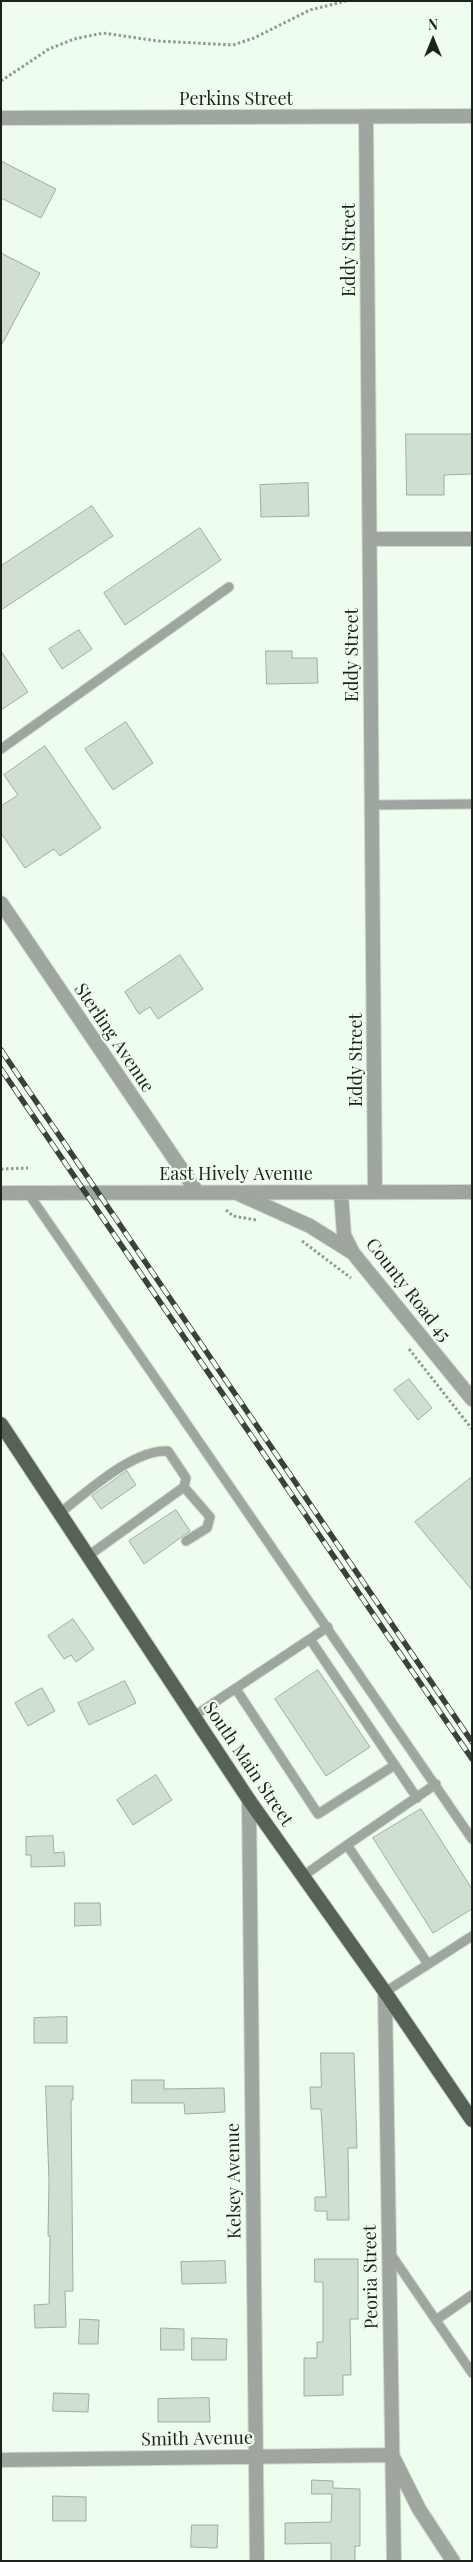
<!DOCTYPE html>
<style>
body{margin:0}
#map{position:relative;width:473px;height:2562px;overflow:hidden;background:#eefded;font-family:"Playfair Display",serif}
canvas{display:block}
.frame{position:absolute;inset:0;border:2px solid #1d221d;pointer-events:none}
.north{position:absolute;left:408px;top:15px;width:50px;height:50px;-webkit-text-stroke:4px #eefded;paint-order:stroke;rotate:0deg;font-size:14px;font-weight:700;line-height:20px;text-align:center;color:#1d221d}
.north::after{content:'';display:block;margin:auto;width:18px;height:22px;background:#1d221d;clip-path:polygon(50% 0,100% 100%,50% 72%,0 100%)}
</style>
<div id="map">
<canvas width="473" height="2562"></canvas>
<div class="frame"></div>
<div class="north">N</div>
</div>
<script>
const context = document.querySelector('canvas').getContext('2d');
context.lineJoin = 'round';
function fillPath(path, color) { context.fillStyle = color; context.fill(path, 'evenodd'); }
function trace(path, color, width, dash) { context.strokeStyle = color; context.lineWidth = width; context.lineCap = dash ? 'butt' : 'round'; context.setLineDash(dash || []); context.stroke(path); }
function label(font, color, halo, rows, align = 'center') {
  context.font = font + ' "Playfair Display",serif'; context.lineWidth = 4.5; context.setLineDash([]); context.textBaseline = 'middle'; context.strokeStyle = halo; context.fillStyle = color; for (const [text, x, y, turn = 0] of rows) {
    context.save(); context.translate(x, y); context.rotate((+turn || 0) * Math.PI / 180); context.textAlign = isNaN(turn) ? turn : align; if (halo) context.strokeText(text, 0, 0); context.fillText(text, 0, 0); context.restore();
  }
}
const building = new Path2D(`
 M1,161L56,189L41,218L1,198Z
 M1,253L40,273L1,346Z
 M406,434H472V474L444,475V495H407Z
 M308,483L309,516L261,517L260,485Z
 M92,506L113,536L1,610V566Z
 M200,528L221,560L125,625L104,593Z
 M79,630L92,649L62,669L49,649Z
 M1,651L28,692L1,710Z
 M266,651H292V658H317L318,683L267,684Z
 M126,722L153,763L113,790L85,749Z
 M45,746L101,828L60,856L54,849L25,868L1,833V806L18,795L4,775Z
 M180,955L203,989L158,1019L150,1007L139,1014L125,992Z
 M409,1379L432,1408L418,1420L394,1390Z
 M127,1471L136,1485L101,1509L92,1496Z
 M472,1477V1590L415,1522Z
 M176,1510L190,1531L144,1564L129,1541Z
 M73,1619L94,1649L76,1662L71,1655L64,1659L48,1636Z
 M318,1670L370,1747L326,1776L275,1699Z
 M125,1681L136,1703L89,1725L78,1703Z
 M42,1688L55,1711L28,1726L15,1703Z
 M156,1775L172,1800L133,1825L117,1800Z
 M421,1809L472,1889V1909L433,1933L373,1838Z
 M53,1836L54,1853L64,1852L65,1866L31,1867V1855H26V1837Z
 M75,1903H100L101,1925L75,1926Z
 M67,2017V2043H34V2018Z
 M321,2053H354L357,2148H348L349,2220H327V2211H315V2197H326L321,2109H311L310,2087H321Z
 M132,2080H164V2089L224,2088L225,2112L185,2114L184,2103H132Z
 M46,2086H73V2100H71L73,2291H65L66,2327L35,2328L34,2305L49,2304L50,2236H48L49,2182Z
 M315,2259H358V2319H350L351,2375H343V2395L304,2396V2358H317V2342H323V2282H315Z
 M225,2261L226,2283L182,2284L181,2262Z
 M80,2319L99,2320L98,2344H79Z
 M161,2328L184,2329V2350H161Z
 M192,2338L227,2339L226,2360H192Z
 M54,2393L89,2394L88,2412L53,2411Z
 M209,2398L210,2422H158V2399Z
 M312,2480L333,2481V2488L360,2489V2546H355V2561H331V2543L285,2544V2523L331,2522L332,2494H312Z
 M53,2496L86,2497V2521H53Z
 M192,2525H218L217,2548L191,2547Z`);
const path = new Path2D(`
 M1,81L49,49L74,39L103,33L158,41L233,45L254,38L310,10L346,1
 M1,1169L28,1168
 M226,1210L233,1216L256,1220
 M302,1241L351,1278
 M409,1349L472,1429`);
const service = new Path2D(`
 M1,749L229,587
 M372,805L472,804
 M28,1193L472,1839
 M184,1487L210,1517L207,1528L186,1541
 M60,1513C87,1492 133,1449 168,1451L186,1478L184,1487L88,1556
 M310,1639L417,1798
 M236,1689L318,1814L395,1765
 M194,1716L328,1627
 M347,1845L436,1784
 M303,1876L347,1845L428,1964
 M385,1992L472,1936
 M390,2253L472,2373
 M436,2320L472,2295`);
const minor = new Path2D(`
 M1,118L472,116
 M366,118L375,1192
 M370,539H472
 M249,1800L257,2561
 M385,1992L394,2561
 M1,2460L392,2455L419,2509L453,2561`);
const tertiary = new Path2D(`
 M1,903L197,1192
 M1,1193L472,1192
 M341,1193L344,1235L353,1253L472,1399
 M239,1194L310,1226L353,1253`);
const primary = new Path2D(`
 M1,1424L249,1800L385,1992L472,2120`);
const rail = new Path2D(`
 M1,1050L472,1742
 M1,1069L472,1759`);
const streetNames = [
 ["Perkins Street",236,99],
 ["Eddy Street",349,250,-90],
 ["Eddy Street",352,655,-90],
 ["Sterling Avenue",114,1038,56],
 ["Eddy Street",356,1060,-90],
 ["East Hively Avenue",236,1174],
 ["County Road 45",408,1290,52],
 ["South Main Street",248,1764,56],
 ["Kelsey Avenue",234,2181,-91],
 ["Peoria Street",371,2277,-91],
 ["Smith Avenue",197,2439,-1]
];
fillPath(building, '#d1dfd0');
trace(building, '#9fad9e', 1);
trace(service, '#cddacc', 11);
trace(minor, '#cddacc', 16);
trace(tertiary, '#cddacc', 16);
trace(primary, '#cddacc', 16);
trace(path, '#909a8f', 3, [2.5, 2.5]);
trace(service, '#9fa59f', 9);
trace(minor, '#9fa59f', 14);
trace(tertiary, '#9fa59f', 14);
trace(primary, '#576256', 14);
trace(rail, '#3a413a', 5.5);
trace(rail, '#eefded', 4, [11]);
label('18px', '#1d221d', '#eefded', streetNames);
</script>
